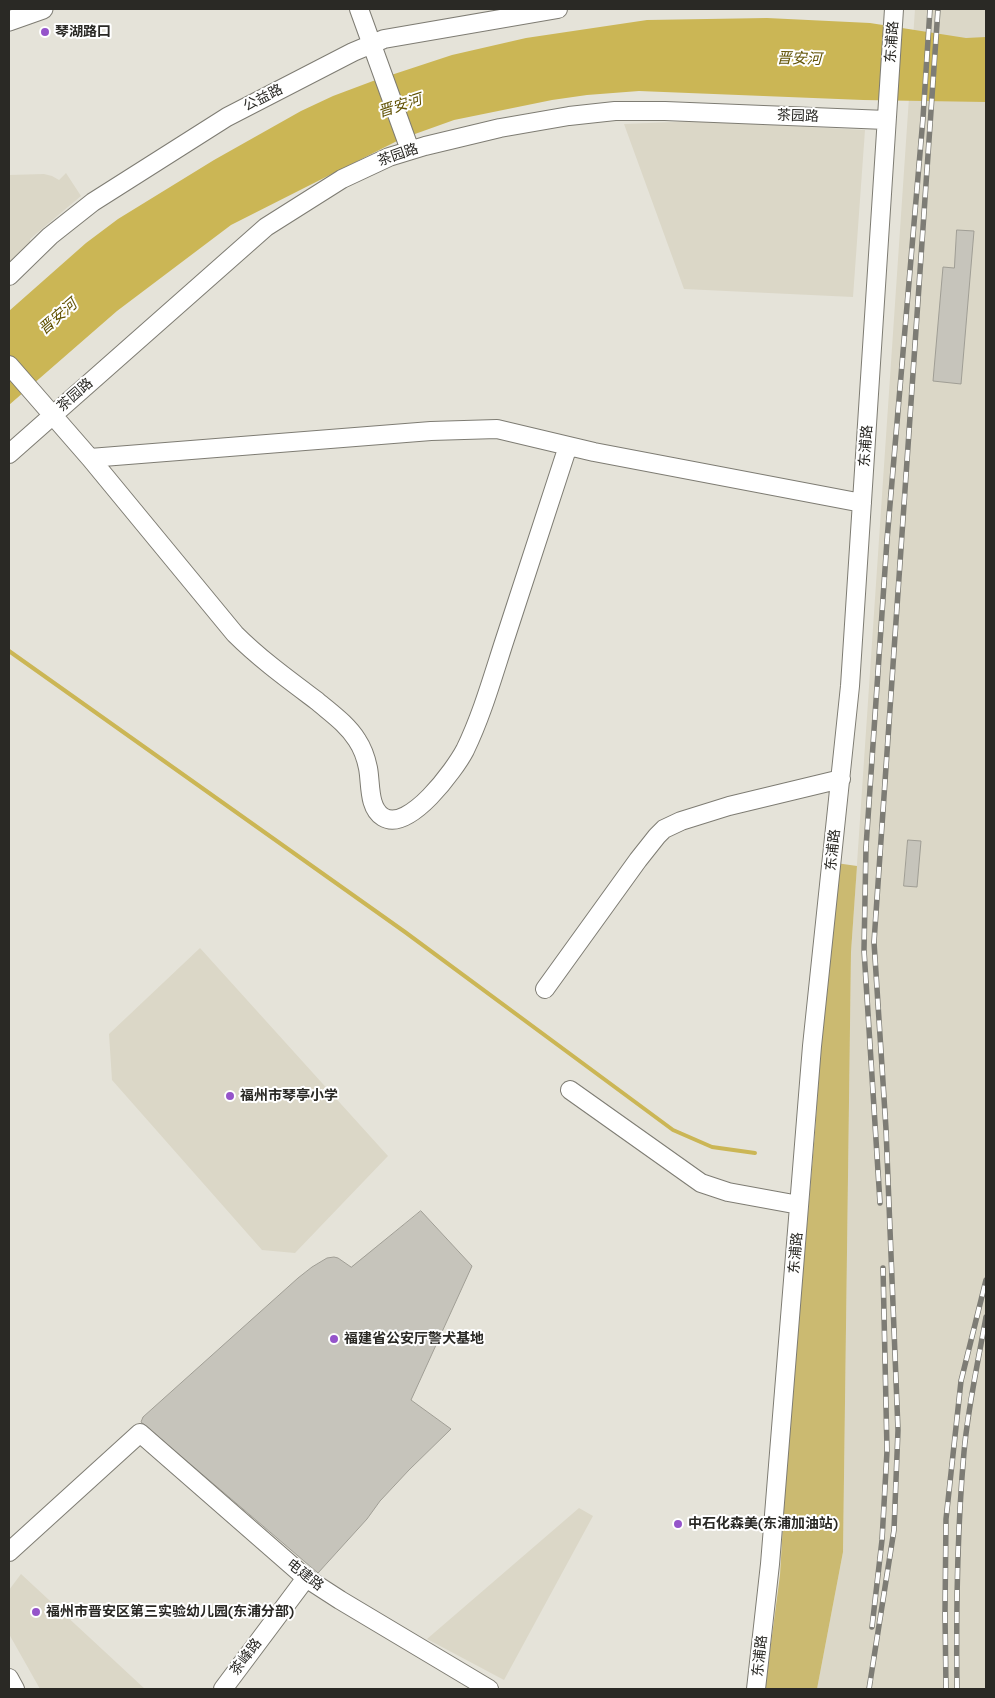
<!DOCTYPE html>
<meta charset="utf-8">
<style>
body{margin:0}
#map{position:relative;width:995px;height:1698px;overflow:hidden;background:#e5e3d9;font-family:Quicksand,sans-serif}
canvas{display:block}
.frame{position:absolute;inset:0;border:10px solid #2a2925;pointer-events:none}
</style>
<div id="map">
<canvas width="995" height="1698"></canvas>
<div class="frame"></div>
</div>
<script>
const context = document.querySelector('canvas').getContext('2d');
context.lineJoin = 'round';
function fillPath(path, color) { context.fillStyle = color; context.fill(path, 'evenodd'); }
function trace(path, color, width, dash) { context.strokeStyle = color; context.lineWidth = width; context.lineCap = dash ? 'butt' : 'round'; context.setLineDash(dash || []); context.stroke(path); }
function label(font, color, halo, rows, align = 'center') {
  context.font = font + ' Quicksand,"Noto Sans SC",sans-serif'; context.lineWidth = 4; context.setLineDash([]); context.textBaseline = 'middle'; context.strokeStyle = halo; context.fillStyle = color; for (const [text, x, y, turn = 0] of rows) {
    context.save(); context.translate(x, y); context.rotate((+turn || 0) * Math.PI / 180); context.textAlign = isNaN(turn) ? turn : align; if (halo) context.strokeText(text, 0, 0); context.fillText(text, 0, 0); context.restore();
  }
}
const built = new Path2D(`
 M915,9H986V1689H817L843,1552L851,952Z
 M699,121L865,130L853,297L684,289L624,124Z
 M66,173L81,196L30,239L31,244L9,267V175L44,174L52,176L59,180Z
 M200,948L388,1156L295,1253L262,1250L112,1080L109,1034Z
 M579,1508L593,1516L504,1680L427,1639Z
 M21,1574L145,1689H40L9,1634V1590Z`);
const green = new Path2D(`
 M836,863L857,866L851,952L843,1552L817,1689H765L780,1575L787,1456L815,1132L825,985Z`);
const water = new Path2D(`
 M767,18L870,23L966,38L986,37V102L863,100L639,91L587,95L552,100L454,120L401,139L231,225L117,311L9,405V311L86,243L118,219L214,160L301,111L333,96L373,81L452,55L526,38L647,20Z`);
const stream = new Path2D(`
 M9,651L405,932L673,1130L712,1147L755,1153`);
const building = new Path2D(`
 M957,230L974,231L961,384L933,381L943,267L954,268Z
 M908,840L921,841L917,887L904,886Z
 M421,1211L472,1266L411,1400L451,1429L409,1470L380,1501L367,1519L318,1573L141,1422L143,1417L298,1278L312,1267L327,1258L334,1257L338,1258L351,1267Z`);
const secondary = new Path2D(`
 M359,9L410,150
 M9,276L50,236L93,202L227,117L353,52L384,39L558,9
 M9,365L90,458L235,634C260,659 289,680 317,701C331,713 347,724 357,740C363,749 366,758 368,768C371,783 368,808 383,817C409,833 455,769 465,750C483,713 494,672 507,633C527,570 548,508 568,446
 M9,454L266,227L342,179L389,157L425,146L500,128L569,116L615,111H665L886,120
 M90,458L431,431L497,429L594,452L862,503
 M545,989L638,860L657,836L664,829L681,821L729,806L841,779
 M570,1090L701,1183L728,1192L799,1205
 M9,1552L140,1433L306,1578L340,1600L489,1689
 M9,1678L15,1689
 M223,1689L306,1578
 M756,1689L770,1564L812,1046L850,686L894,9`);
const primary = new Path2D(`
 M9,21L43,9`);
const rail = new Path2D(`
 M880,1203L864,950L866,847L887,540L923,118L930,9
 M872,1627L882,1540L887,1451L883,1268
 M869,1689L894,1530L898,1430L886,1129L874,942L938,9
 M946,1689L945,1613L946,1519L961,1381L986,1280
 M957,1689C956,1610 957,1531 964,1452C968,1407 978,1362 986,1317`);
const markers = [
 [45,32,5,"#9554ca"],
 [230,1096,5,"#9554ca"],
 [334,1339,5,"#9554ca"],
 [678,1524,5,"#9554ca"],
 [36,1612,5,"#9554ca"]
];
const poiNames = [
 ["琴湖路口",55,32],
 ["福州市琴亭小学",240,1096],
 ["福建省公安厅警犬基地",344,1339],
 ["中石化森美(东浦加油站)",688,1524],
 ["福州市晋安区第三实验幼儿园(东浦分部)",46,1612]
];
const streetNames = [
 ["东浦路",892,42,-86],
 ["公益路",263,98,-27],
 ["茶园路",798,116,2],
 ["茶园路",398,155,-19],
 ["茶园路",75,395,-41],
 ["东浦路",866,446,-86],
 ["东浦路",833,850,-84],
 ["东浦路",796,1253,-85],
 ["电建路",305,1575,38],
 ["东浦路",760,1656,-84],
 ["茶峰路",246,1657,-53]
];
const waterNames = [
 ["晋安河",799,59,1],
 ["晋安河",400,106,-18],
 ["晋安河",58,317,-41]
];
fillPath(built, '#dbd7c7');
fillPath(green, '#cbba71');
fillPath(water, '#cbb655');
trace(stream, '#cbb655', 4);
fillPath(building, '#c6c4bb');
trace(building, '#a09e95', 1);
trace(secondary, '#7e7c73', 20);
trace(primary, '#7e7c73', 21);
trace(secondary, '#fff', 18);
trace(primary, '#fff', 19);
trace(rail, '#7d7c75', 5.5);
trace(rail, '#fff', 4, [11]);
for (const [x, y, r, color] of markers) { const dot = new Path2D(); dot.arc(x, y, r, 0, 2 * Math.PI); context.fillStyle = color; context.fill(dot); trace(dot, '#fff', 2); }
label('bold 14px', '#2a2925', '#fff', poiNames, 'left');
label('14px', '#2a2925', '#fff', streetNames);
label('italic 15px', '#615204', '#fff', waterNames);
</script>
